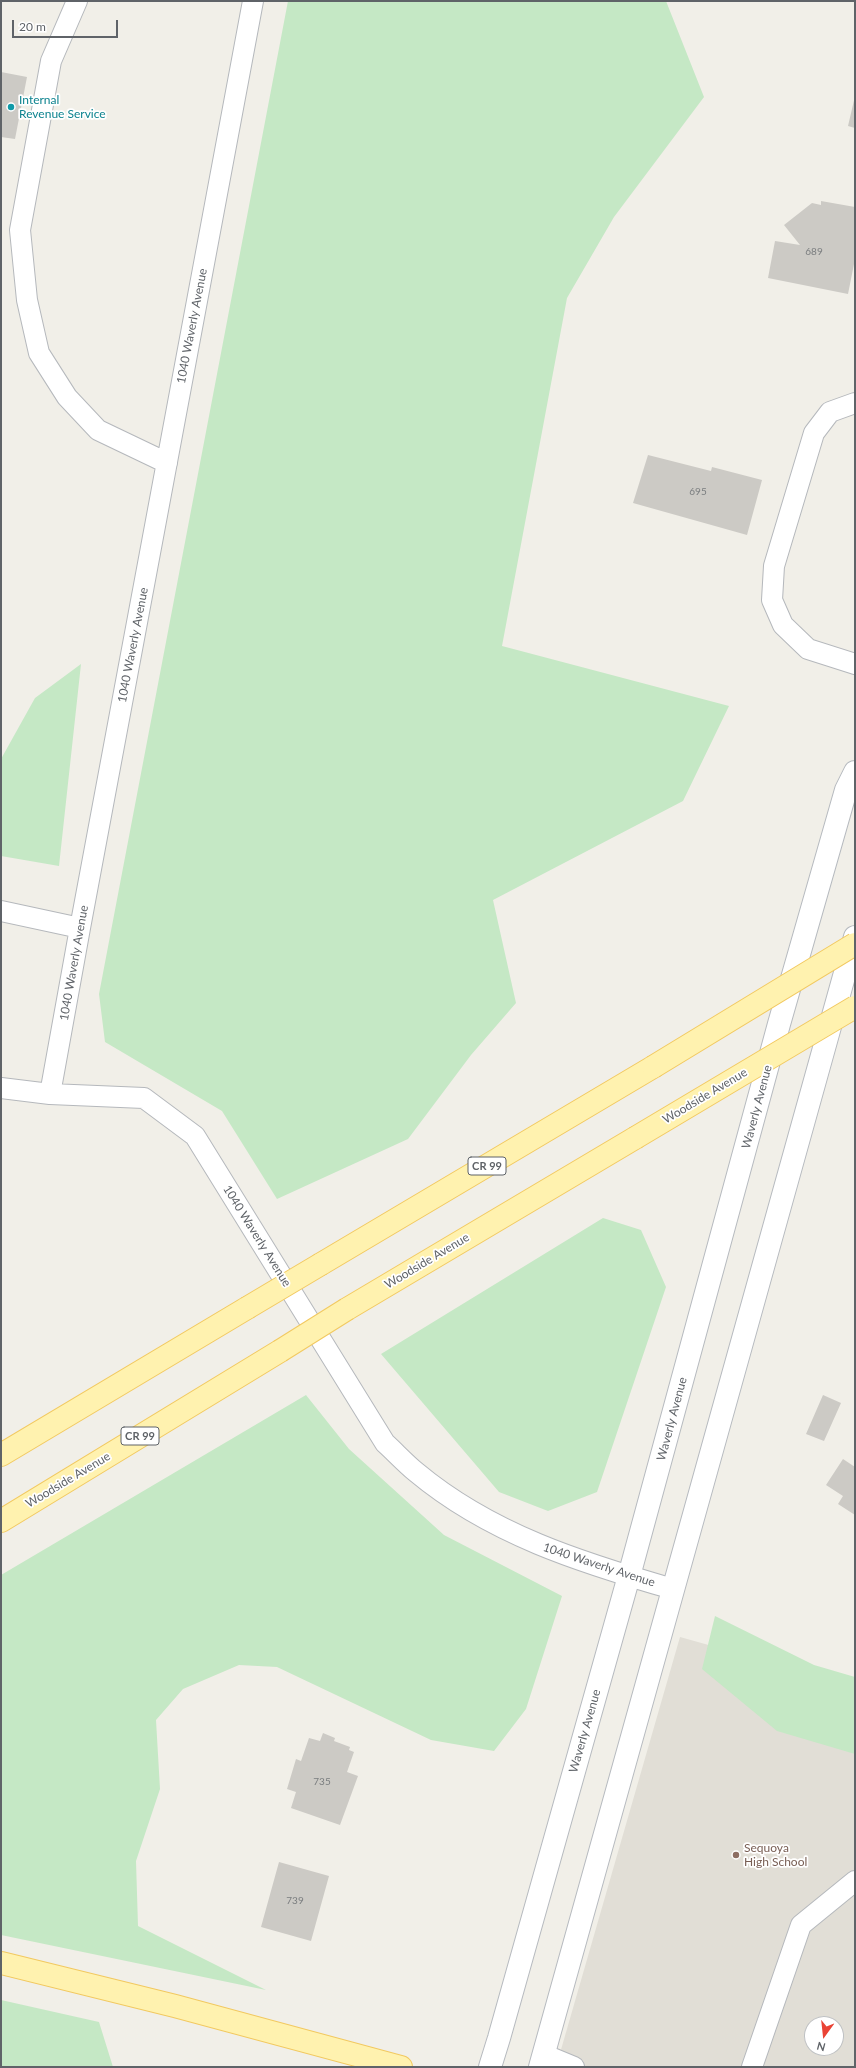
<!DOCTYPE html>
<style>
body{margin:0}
#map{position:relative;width:856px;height:2068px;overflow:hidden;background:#f1efe8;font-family:Lato,sans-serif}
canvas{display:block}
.frame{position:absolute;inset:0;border:2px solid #5f6368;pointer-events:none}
.north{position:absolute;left:804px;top:2016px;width:40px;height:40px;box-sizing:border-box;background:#fff;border:1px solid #bfc1c3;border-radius:50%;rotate:195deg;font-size:11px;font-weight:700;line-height:16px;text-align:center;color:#5f6368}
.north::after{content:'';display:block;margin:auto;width:14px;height:18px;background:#ea4335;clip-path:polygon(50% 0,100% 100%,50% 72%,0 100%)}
.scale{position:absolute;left:12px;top:20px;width:106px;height:18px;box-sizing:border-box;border:2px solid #5f6368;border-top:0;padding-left:5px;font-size:12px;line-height:14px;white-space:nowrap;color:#5f6368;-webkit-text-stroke:3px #fff;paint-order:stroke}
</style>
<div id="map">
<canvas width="856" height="2068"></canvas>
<div class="frame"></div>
<div class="north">N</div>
<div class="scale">20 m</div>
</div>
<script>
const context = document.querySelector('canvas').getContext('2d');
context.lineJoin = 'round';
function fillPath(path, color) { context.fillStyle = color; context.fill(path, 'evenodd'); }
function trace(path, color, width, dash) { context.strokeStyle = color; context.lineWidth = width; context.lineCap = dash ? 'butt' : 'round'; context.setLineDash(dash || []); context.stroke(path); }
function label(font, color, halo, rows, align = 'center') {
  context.font = font + ' Lato,sans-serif'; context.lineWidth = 3.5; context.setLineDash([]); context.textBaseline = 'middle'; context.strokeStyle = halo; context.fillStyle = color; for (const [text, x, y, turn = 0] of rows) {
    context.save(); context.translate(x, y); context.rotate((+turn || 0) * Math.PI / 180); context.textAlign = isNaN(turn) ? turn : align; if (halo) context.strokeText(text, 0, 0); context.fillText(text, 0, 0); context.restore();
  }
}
const education = new Path2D(`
 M680,1637L855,1686V2067H556ZM812,2024H836V2048H812Z`);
const green = new Path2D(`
 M288,1H666L704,97L614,217L567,298L502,646L729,706L683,801L493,900L516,1003L471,1055L408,1139L277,1199L222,1111L105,1042L99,994Z
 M81,664L59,866L1,856V759L35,698Z
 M603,1218L641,1230L666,1287L597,1492L548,1511L499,1492L381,1354Z
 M306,1395L349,1449L444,1535L562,1596L526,1709L494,1751L431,1740L277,1667L239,1665L183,1689L156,1720L160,1789L136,1861L138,1926L266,1990L1,1935V1575Z
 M715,1616L814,1665L855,1677V1754L777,1731L702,1669Z
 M1,2000L99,2022L113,2067H1Z`);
const building = new Path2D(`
 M1,72L27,77L15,139L1,137Z
 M855,96V128L848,126Z
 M821,201L855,207V259L848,294L768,278L775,241L800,245L784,225L812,203L821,205Z
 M648,455L711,471L712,467L762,480L747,535L633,503Z
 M823,1395L841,1403L824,1441L806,1434Z
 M843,1459L855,1467V1515L838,1504L843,1496L826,1485Z
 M323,1733L335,1738L334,1741L350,1747L349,1750L354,1752L347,1772L358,1776L340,1825L291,1808L296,1792L287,1789L296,1759L301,1761L309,1738L320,1741Z
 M279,1862L329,1876L311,1941L261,1927Z`);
const service = new Path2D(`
 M77,1L51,61L20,230L27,300L39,353L67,397L98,430L167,463
 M855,403L830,412L814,433L774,566L772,600L783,625L808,649L855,664
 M1,911L80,928
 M1,1088L50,1094L144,1098L195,1136L385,1443C395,1452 405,1463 416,1472C490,1534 582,1563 673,1589
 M50,1094L80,928L253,1
 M545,2055L574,2067
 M752,2067L801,1925L855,1881`);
const secondary = new Path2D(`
 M490,2067L499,2038L629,1576L779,1024L846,790L855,772
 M540,2067L855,937`);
const primary = new Path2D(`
 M321,1264L653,1067
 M347,1309L635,1138
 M1,1455L247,1308
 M1,1521L280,1351
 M1,1963L175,2006L401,2067`);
const primaryBridge = new Path2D(`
 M653,1067L855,944
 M635,1138L855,1007
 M247,1308L321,1264
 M280,1351L347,1309`);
const markers = [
 [11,107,4,"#0f9aa8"],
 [736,1855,4,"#8d6e63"]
];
const numberNames = [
 ["689",814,252],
 ["695",698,492],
 ["735",322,1782],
 ["739",295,1901]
];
const shields = [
 [487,1166,38],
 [140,1436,38]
];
const shieldNames = [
 ["CR 99",487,1166],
 ["CR 99",140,1436]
];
const cultureNames = [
 ["Internal",19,100],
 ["Revenue Service",19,114]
];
const streetNames = [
 ["1040 Waverly Avenue",192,326,-79],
 ["1040 Waverly Avenue",133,645,-79],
 ["1040 Waverly Avenue",74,963,-80],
 ["Woodside Avenue",705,1096,-31],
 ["Waverly Avenue",757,1107,-75],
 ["1040 Waverly Avenue",257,1236,58],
 ["Woodside Avenue",427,1261,-31],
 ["Waverly Avenue",672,1419,-75],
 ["Woodside Avenue",68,1480,-31],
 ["1040 Waverly Avenue",599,1565,18],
 ["Waverly Avenue",585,1731,-74]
];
const educationNames = [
 ["Sequoya",744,1848],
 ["High School",744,1862]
];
fillPath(education, '#e1ded6');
fillPath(green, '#c5e8c5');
fillPath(building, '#cccac5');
trace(service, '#b5b8bc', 22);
trace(secondary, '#b6babf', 24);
trace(primary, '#f2c960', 24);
trace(service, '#fff', 20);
trace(secondary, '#fff', 22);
trace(primary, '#fff2af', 22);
trace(primaryBridge, '#f2c960', 24, []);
trace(primaryBridge, '#fff2af', 22);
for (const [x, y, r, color] of markers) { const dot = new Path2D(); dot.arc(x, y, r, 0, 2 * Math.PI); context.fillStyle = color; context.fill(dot); trace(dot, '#fff', 1.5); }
label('10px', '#7a7d7f', null, numberNames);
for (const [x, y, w] of shields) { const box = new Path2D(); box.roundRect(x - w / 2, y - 9, w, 18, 3); context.fillStyle = '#fff'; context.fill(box); trace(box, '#5f6368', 1); }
label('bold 11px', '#5f6368', null, shieldNames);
label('12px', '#0d838f', '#fff', cultureNames, 'left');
label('12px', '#5f6368', '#fff', streetNames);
label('12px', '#785e54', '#fff', educationNames, 'left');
</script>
